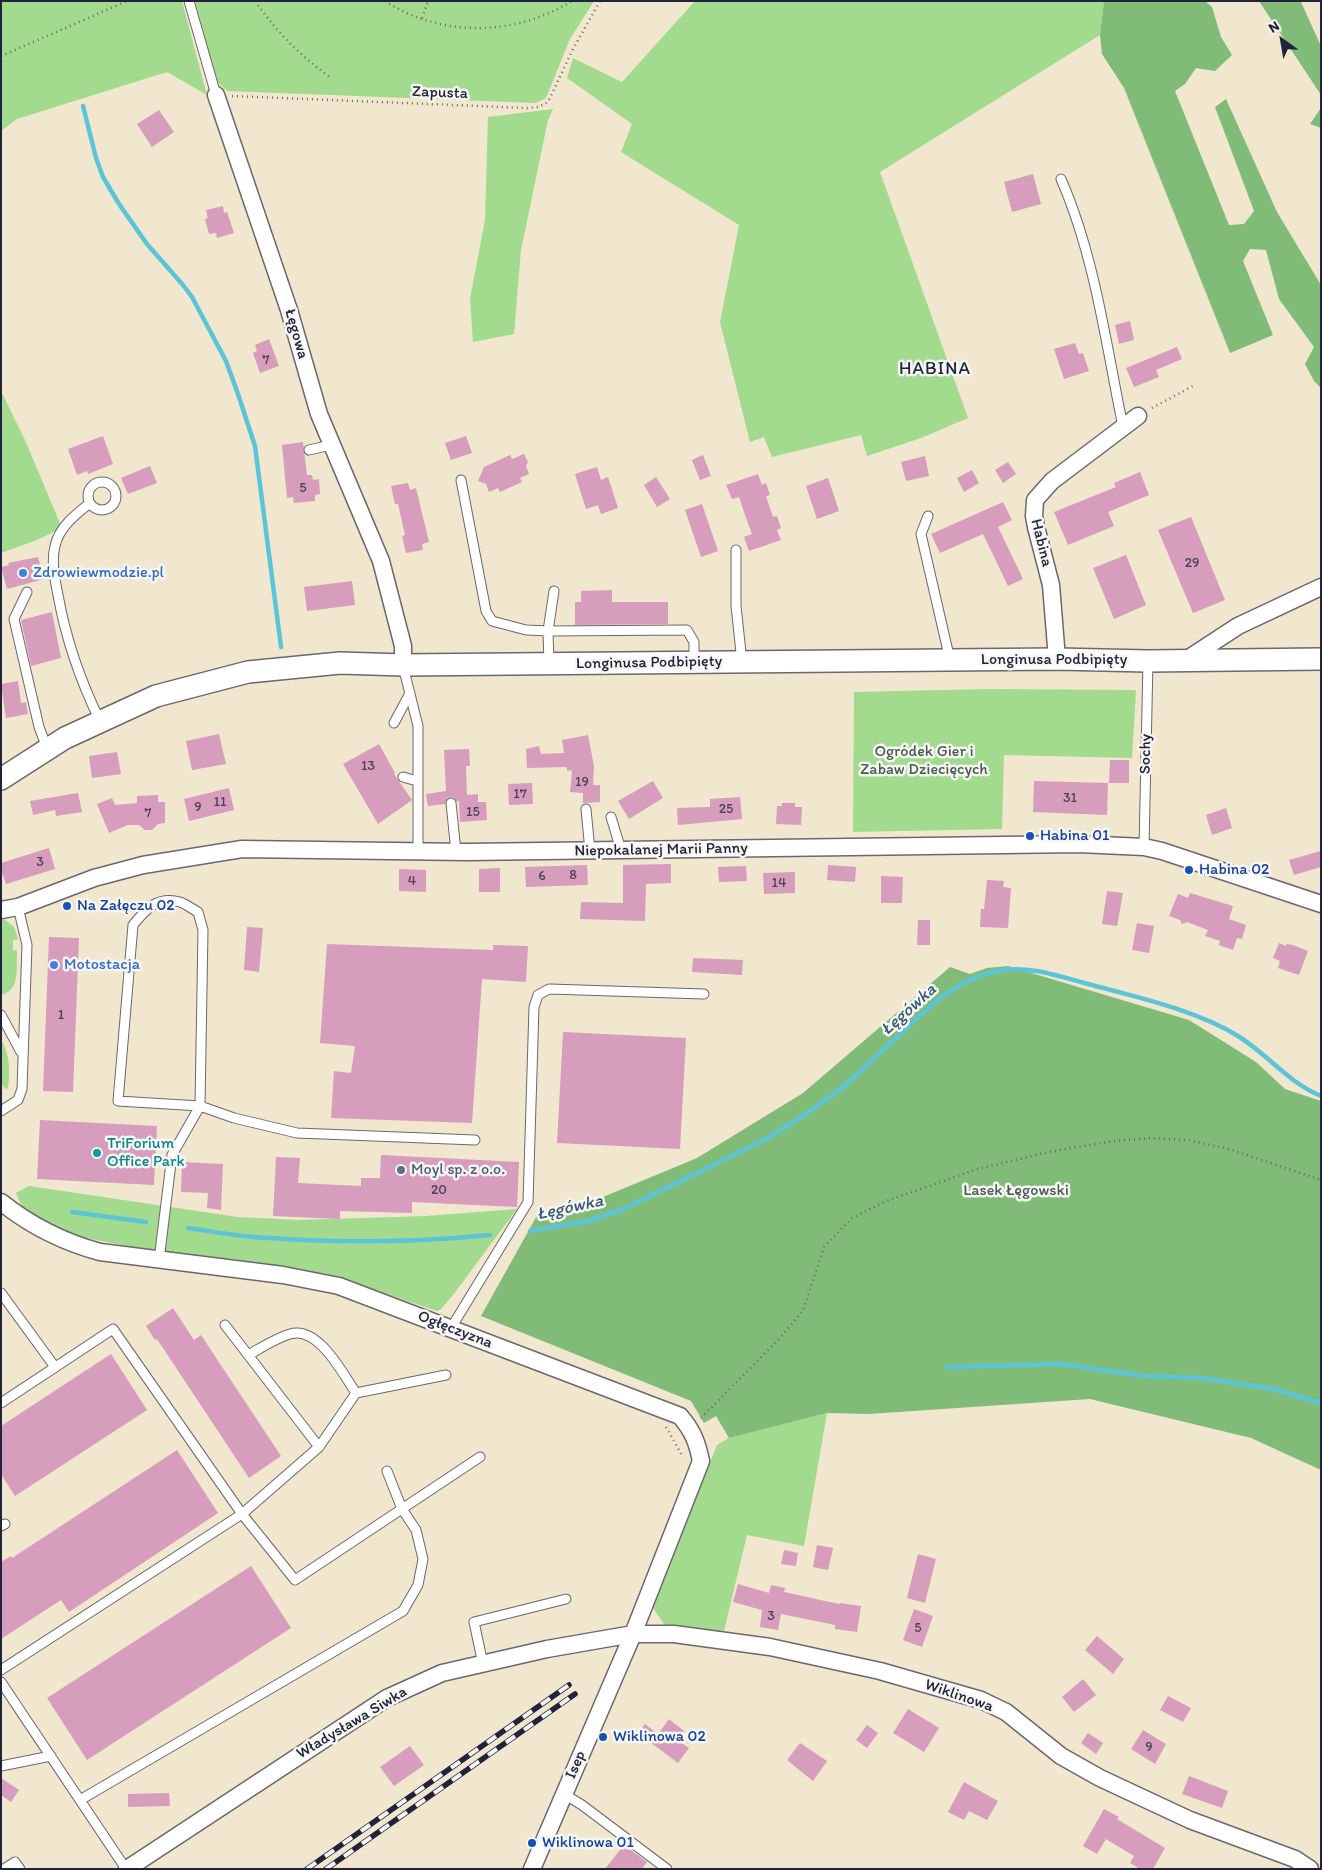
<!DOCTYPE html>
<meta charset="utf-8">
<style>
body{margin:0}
#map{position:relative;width:1322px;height:1870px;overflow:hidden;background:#f1e6ce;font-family:Itim,sans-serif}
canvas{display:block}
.frame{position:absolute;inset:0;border:2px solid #22223b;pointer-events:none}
.north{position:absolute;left:1257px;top:15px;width:50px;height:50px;-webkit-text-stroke:4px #f6f6f2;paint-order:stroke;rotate:328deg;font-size:14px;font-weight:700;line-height:20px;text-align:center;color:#22223b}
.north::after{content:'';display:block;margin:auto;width:18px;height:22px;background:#22223b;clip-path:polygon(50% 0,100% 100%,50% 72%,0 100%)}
</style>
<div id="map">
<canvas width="1322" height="1870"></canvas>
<div class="frame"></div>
<div class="north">N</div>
</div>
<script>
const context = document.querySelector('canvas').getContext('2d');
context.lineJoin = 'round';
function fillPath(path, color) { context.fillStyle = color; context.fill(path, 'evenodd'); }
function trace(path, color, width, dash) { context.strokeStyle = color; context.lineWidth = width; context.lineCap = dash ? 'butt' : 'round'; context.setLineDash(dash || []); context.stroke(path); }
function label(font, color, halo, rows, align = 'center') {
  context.font = font + ' Itim,sans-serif'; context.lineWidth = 5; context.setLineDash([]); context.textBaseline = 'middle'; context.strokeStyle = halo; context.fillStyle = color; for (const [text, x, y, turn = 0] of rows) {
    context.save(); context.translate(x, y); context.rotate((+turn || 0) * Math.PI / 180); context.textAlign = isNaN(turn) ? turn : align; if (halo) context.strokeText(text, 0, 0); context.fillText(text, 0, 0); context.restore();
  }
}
const green = new Path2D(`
 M1,1H182L207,95L167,72L17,119L1,131Z
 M195,1H594L570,39L546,98L536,103L227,91L215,80Z
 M695,1H1104L1100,35L880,172L968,418L921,438L867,456L861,435L772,457L764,437L750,442L720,322L739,225L621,152L632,124L567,78L573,58L622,82Z
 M553,109L548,120L521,250L514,334L473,342L470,299L485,220L488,117Z
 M1,391L25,440L62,528L37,540L1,553Z
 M989,689L1136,690L1132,758L1004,755L1002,829L853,832L854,692Z
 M4,919L14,927L18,939L13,940V950L17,951C16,967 21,990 1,995V920Z
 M1,1039C10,1055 10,1070 8,1088L5,1089L1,1083Z
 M29,1186L238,1217L299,1220L426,1216L517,1209L453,1295L441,1309L437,1311L336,1277L204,1256L141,1249L67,1234L40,1221L22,1207L16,1193Z
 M827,1413L804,1546L747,1535L723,1635L666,1627L653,1608L717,1445L729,1438Z`);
const forest = new Path2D(`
 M1104,1H1205L1212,7L1221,37L1232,55L1215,71L1196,68L1185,84L1175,91L1229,225L1244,224L1254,211L1215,107L1226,99L1277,212L1321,285V388L1314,381L1305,364L1314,347L1279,299L1266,250L1250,249L1243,261L1273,335L1230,353L1124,88L1102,54L1100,35Z
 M1259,1L1301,2L1321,46V95Z
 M1321,108V128L1310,124Z
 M1008,966L1189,1020L1256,1062L1285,1089L1321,1101V1470L1251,1438L1090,1399L869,1414L827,1413L729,1438L716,1416L704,1423L691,1401L481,1316L539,1212L591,1202L697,1158L803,1093L950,967L970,974L987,968Z`);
const stream = new Path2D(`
 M83,106L96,158L103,177L119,204L147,244L183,285L192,297L226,361L238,394L255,446L281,647
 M72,1212L146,1222
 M188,1228C209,1231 231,1235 253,1237C332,1243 411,1243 490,1235
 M530,1231L588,1221L621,1210L766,1139L806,1114L842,1088L935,1002C956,986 976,974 1003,970C1031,966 1061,977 1088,984C1136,997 1196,1010 1238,1036C1267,1054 1289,1083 1321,1096
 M947,1367L1061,1364L1143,1376L1202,1378L1273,1389L1321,1403`);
const building = new Path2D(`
 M159,110L174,132L152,147L137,124Z
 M1033,174L1041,204L1012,212L1004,182Z
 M223,206L224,213L227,212L234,233L217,238L216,233L209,234L205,219L208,218L206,210Z
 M1130,321L1134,340L1119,344L1115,325Z
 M269,339L279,366L260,373L253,353L257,351L255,345Z
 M1075,343L1079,354L1083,353L1089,371L1064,379L1054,349Z
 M1177,347L1182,359L1156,370L1159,377L1134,387L1126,368Z
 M103,436L113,464L88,474L87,471L77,475L68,449Z
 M466,436L472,453L451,460L445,443Z
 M303,442L307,475H312L313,480L319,479L320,494L315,495V501L294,503L293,497L287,498L282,445Z
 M524,454L528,462L526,466L529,474L520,478L522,482L500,492L498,488L489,492L486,484L478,481L484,467L510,455L512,459Z
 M703,455L711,476L700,480L692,460Z
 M925,456L929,476L906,481L901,462Z
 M1008,462L1016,474L1003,483L995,470Z
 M150,466L157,483L128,494L121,478Z
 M597,467L601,480L608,477L618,508L601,514L598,505L586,509L575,474Z
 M972,470L979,483L964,492L957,478Z
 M1140,472L1149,495L1108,512L1114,526L1068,545L1054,512L1116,487L1114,483Z
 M758,474L762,485L766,483L770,495L766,496L773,517L777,516L781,528L777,530L781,540L749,551L744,537L752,534L745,515L739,497L732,499L726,485Z
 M656,477L670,499L657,507L644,485Z
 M828,478L839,511L817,519L806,486Z
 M408,483L410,490L416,488L429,542L422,544L423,550L406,553L402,536L405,535L398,504H395L391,486Z
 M1003,502L1012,520L998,527L1023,579L1008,586L983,534L940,553L931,534Z
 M702,504L718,551L701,557L685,510Z
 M1191,517L1225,600L1193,613L1158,530Z
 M1126,555L1146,605L1114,619L1093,568Z
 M38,557L44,579L7,589L1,567L9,565L8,563Z
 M352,581L355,605L307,611L304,587Z
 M612,590V602H668V624L575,625V602H581V591Z
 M52,612L61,658L31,666L21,620Z
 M18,681L21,703L26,702L28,714L6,718L1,684Z
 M219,734L226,764L192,770L186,741Z
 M588,735L594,766L593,785H600V802L583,803V793L570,792L572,770L567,771V767L527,768L526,749L539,746L541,754L564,753L562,740Z
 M379,744L395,773L394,774L412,800L378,824L343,764Z
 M469,749L470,766H466L467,795L478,794V802H486L487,820L460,822L459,801L457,802L453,797L447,798L445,804L428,806L426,794L446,791L444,750Z
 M117,752L121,774L92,778L89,756Z
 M1110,760H1129V783H1109Z
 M653,781L663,798L629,819L618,801Z
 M1034,781L1108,783L1107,815L1033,812Z
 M532,783L533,804L509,805L508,784Z
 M229,788L234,810L189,821L184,799Z
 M78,793L82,812L56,816L55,810L33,815L30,801Z
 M158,795V802H165V823L158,824L152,830H145L139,825H128L109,833L97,804L112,798L115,805L137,803V796Z
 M740,797L742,819L678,825L677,808L710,807V799Z
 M782,803H795V807H802L801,825L776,824L777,806H782Z
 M1226,808L1232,828L1212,835L1206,815Z
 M49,848L55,869L6,884L1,870V863Z
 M1321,851V867L1294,875L1289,860Z
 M671,864V883L646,884L645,921L580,919L581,902L623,903V865Z
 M587,865L588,885L526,887L525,867Z
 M828,865L856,867L855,882L827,880Z
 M746,866L747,881L719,882L718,867Z
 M500,868V892H479V869Z
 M399,869L426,870V892L399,891Z
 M795,872V893L764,894L763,873Z
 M881,876L903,877L902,903H881Z
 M987,880L1004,881L1003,887L1011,888L1008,928L980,927L981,909H984Z
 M1107,891L1123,893L1117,926L1102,924Z
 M1190,893L1233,906L1229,919L1246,925L1242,939L1237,938L1233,950L1219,945L1220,941L1205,936L1208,930L1187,922L1182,924L1180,920L1169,916L1178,894L1188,898Z
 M918,920H930V945H917Z
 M1137,923L1154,926L1149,953L1132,950Z
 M247,927L263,928L259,972L244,970Z
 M49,937L79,938L73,1092L43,1091Z
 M1279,943L1286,946V944L1293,945L1308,951L1299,975L1278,968L1280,961L1273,958Z
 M327,944L493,950V945L528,946L526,982L482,979L472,1123L331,1118L334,1071L351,1073L355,1046L320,1043Z
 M693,958L743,960L742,975L692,972Z
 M563,1032L686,1038L680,1149L557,1143Z
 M40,1120L157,1126L154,1185L37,1179Z
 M381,1155L519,1162L517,1207L412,1202V1213L340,1211V1219L273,1216L276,1157L300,1158L298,1183L361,1186V1178H380Z
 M182,1162L223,1164L221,1210L207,1208L208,1193L181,1192Z
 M173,1308L194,1340L201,1335L281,1456L249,1478L157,1339L155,1340L146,1326Z
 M111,1354L147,1410L15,1496L1,1474V1426Z
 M177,1450L218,1513L69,1612L61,1600L1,1639V1562L11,1556L12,1558Z
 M817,1545L833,1548L828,1570L813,1567Z
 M784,1550L798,1553L796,1566L781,1564Z
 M918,1554L936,1559L925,1603L907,1598Z
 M251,1566L291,1628L87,1760L47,1698Z
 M738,1584L769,1593L771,1585L785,1588L784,1592L839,1604L840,1603L861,1606L857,1632L835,1629V1625L781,1614L778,1630L760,1627L762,1610L733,1602Z
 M914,1609L933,1616L922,1647L903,1640Z
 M1097,1636L1124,1659L1113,1674L1085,1650Z
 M1083,1679L1096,1695L1074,1712L1062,1697Z
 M1168,1696L1191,1708L1183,1722L1160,1710Z
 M908,1709L939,1728L924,1752L893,1733Z
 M669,1719L684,1731L677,1740L689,1748L678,1763L638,1733L645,1724L658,1734Z
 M867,1725L878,1733L867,1748L856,1740Z
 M1143,1730L1166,1744L1155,1764L1131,1749Z
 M1088,1733L1103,1743L1096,1754L1081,1743Z
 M800,1743L827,1761L813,1781L787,1760Z
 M410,1746L424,1765L394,1786L380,1767Z
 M1189,1776L1228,1791L1222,1808L1182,1794Z
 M1,1778L19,1790L11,1802L1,1795Z
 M964,1782L998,1801L987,1820L969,1811L964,1820L948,1812Z
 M169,1793L170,1806L128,1807V1794Z
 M1104,1809L1119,1817L1117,1819L1165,1848L1153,1869H1140L1130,1863L1134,1856L1106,1839L1097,1854L1083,1846Z
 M624,1845L647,1862L642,1869H605Z`);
const path = new Path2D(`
 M255,1C277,32 300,56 330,77
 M385,1C441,38 516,36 572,1
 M422,18L428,1
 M1,56L127,1
 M232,96L527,108L539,107L548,102L572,51L600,1
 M1152,408L1193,386
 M701,1418L780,1338L803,1311L824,1247L852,1218L884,1202L977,1169L1049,1152L1113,1141L1151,1138L1188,1140L1229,1149L1321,1180
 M666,1427L683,1457`);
const service = new Path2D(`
 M189,1L216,95
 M1061,179C1095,257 1106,344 1123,427
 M309,450L331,445
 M461,480L486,611L492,621L526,630L548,631L687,630L694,642V662
 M88 496a14 14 0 1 1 28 0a14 14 0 1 1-28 0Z
 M90,503C76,514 59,527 55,546C51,563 55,579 58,595C66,640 80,680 100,721
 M928,516L921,534L950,660
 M736,550V606L742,662
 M27,592L14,619L39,727L47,748
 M549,664L548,631L554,591
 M403,666L418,726V851
 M394,723L410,693
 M403,777L417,781
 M451,803L456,852
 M586,809L590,851
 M611,817L621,850
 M1144,847L1148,661
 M1,1015L21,1052
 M1,1111L18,1100L22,1089L27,945L18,907
 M159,1260L172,1155L200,1106L203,930L198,912C192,909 186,904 180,902C157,896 146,909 133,925L118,1101L200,1106L234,1118L297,1133L475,1140
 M1,1293L55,1367
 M225,1325L319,1447L242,1514L295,1580L480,1457
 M451,1328L528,1202L534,1007L538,995L549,989L704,994
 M248,1355C261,1348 276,1338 290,1334C318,1325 343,1374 356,1393
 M1,1403L113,1329L242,1514L1,1670
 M319,1447L356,1393L446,1375
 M1,1526L5,1524
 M483,1664L474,1622L566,1599
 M1,1682L126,1869
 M1,1766L51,1756
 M564,1794L582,1805L667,1869
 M80,1800L403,1611L418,1585L423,1559L416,1530L402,1509L387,1471
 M4,1869L15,1862L20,1869`);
const minor = new Path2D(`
 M216,95L289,310L319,414L381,561L403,646V665
 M1057,659L1051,585L1036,527L1034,516L1035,500L1052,481L1138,416
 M1186,660L1238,626L1321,587
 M1,910L18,907L94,878L143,865L242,849L467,852L1079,844L1144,847L1162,851L1321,904
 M1,1202C31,1226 63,1242 100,1252L283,1275L339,1286L680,1416C693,1431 697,1442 701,1461L633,1634L532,1869
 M127,1869L387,1698L442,1673L547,1649L633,1634H674L770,1647L880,1671L981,1700L1006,1712L1061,1756L1100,1778L1190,1820L1295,1859L1310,1869`);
const tertiary = new Path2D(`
 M1,779L65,738L156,696L248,672L340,663L403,665L1057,659L1148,661L1321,659`);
const rail = new Path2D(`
 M307,1869L569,1685
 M326,1869L575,1694`);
const markers = [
 [23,573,5,"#3f7fe0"],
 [1030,836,5,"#1a4fb4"],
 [1189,870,5,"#1a4fb4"],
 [67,906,5,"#1a4fb4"],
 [54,965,5,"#3f7fe0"],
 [97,1153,5,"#0f9aa8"],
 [401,1170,5,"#5c6f8a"],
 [603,1737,5,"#1a4fb4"],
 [532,1843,5,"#1a4fb4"]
];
const numberNames = [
 ["7",266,360],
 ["5",303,488],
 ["29",1192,563],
 ["13",368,766],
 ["19",582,782],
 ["17",520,794],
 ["31",1070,798],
 ["11",220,802],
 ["9",198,807],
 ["25",726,809],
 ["15",473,812],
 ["7",148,813],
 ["3",40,862],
 ["8",573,875],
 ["6",542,876],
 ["4",412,881],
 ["14",779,883],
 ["1",61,1015],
 ["20",439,1190],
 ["3",771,1616],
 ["5",918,1628],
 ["9",1149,1747]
];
const streetNames = [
 ["Zapusta",440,93,2],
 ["Łęgowa",296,334,74],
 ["Habina",1041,543,76],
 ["Longinusa Podbipięty",1054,660],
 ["Longinusa Podbipięty",649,663,-1],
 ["Sochy",1146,754,-89],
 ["Niepokalanej Marii Panny",661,850,-1],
 ["Ogłęczyzna",455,1330,21],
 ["Wiklinowa",959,1696,19],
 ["Władysława Siwka",352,1723,-31],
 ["Isep",576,1765,-67]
];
const shopNames = [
 ["Zdrowiewmodzie.pl",33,573],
 ["Motostacja",64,965]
];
const parkNames = [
 ["Ogródek Gier i",924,752],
 ["Zabaw Dziecięcych",924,770],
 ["Lasek Łęgowski",1016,1191]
];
const transitNames = [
 ["Habina 01",1040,836],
 ["Habina 02",1199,870],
 ["Na Załęczu 02",77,906],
 ["Wiklinowa 02",613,1737],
 ["Wiklinowa 01",542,1843]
];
const cultureNames = [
 ["TriForium",107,1144],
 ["Office Park",107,1162]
];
const serviceNames = [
 ["Moyl sp. z o.o.",411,1170]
];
const neighbourhoodNames = [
 ["HABINA",935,369]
];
const waterNames = [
 ["Łęgówka",909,1010,-42],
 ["Łęgówka",570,1208,-12]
];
fillPath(green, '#a2db8d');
fillPath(forest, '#81bb78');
trace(stream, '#5bc5d7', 4.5);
fillPath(building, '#d69dbc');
trace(service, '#6a676e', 11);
trace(minor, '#6a676e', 19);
trace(tertiary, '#6a676e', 24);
trace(path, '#6a676e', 2.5, [1, 4]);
trace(service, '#fff', 9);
trace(minor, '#fff', 16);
trace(tertiary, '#fff', 21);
trace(rail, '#22223b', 5.5);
trace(rail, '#f6f6f2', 4, [11]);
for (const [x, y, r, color] of markers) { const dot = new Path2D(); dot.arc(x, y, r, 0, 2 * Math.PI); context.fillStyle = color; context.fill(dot); trace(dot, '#f6f6f2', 2); }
label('14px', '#4f415b', null, numberNames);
label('16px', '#22223b', '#f6f6f2', streetNames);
label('16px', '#366cbe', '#f6f6f2', shopNames, 'left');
label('16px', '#485a54', '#f6f6f2', parkNames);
label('16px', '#164399', '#f6f6f2', transitNames, 'left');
label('16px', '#0d838f', '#f6f6f2', cultureNames, 'left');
label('16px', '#4e5e75', '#f6f6f2', serviceNames, 'left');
context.letterSpacing = '1px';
label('18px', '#22223b', '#f6f6f2', neighbourhoodNames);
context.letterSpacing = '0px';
label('italic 18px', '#365b72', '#f6f6f2', waterNames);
</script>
